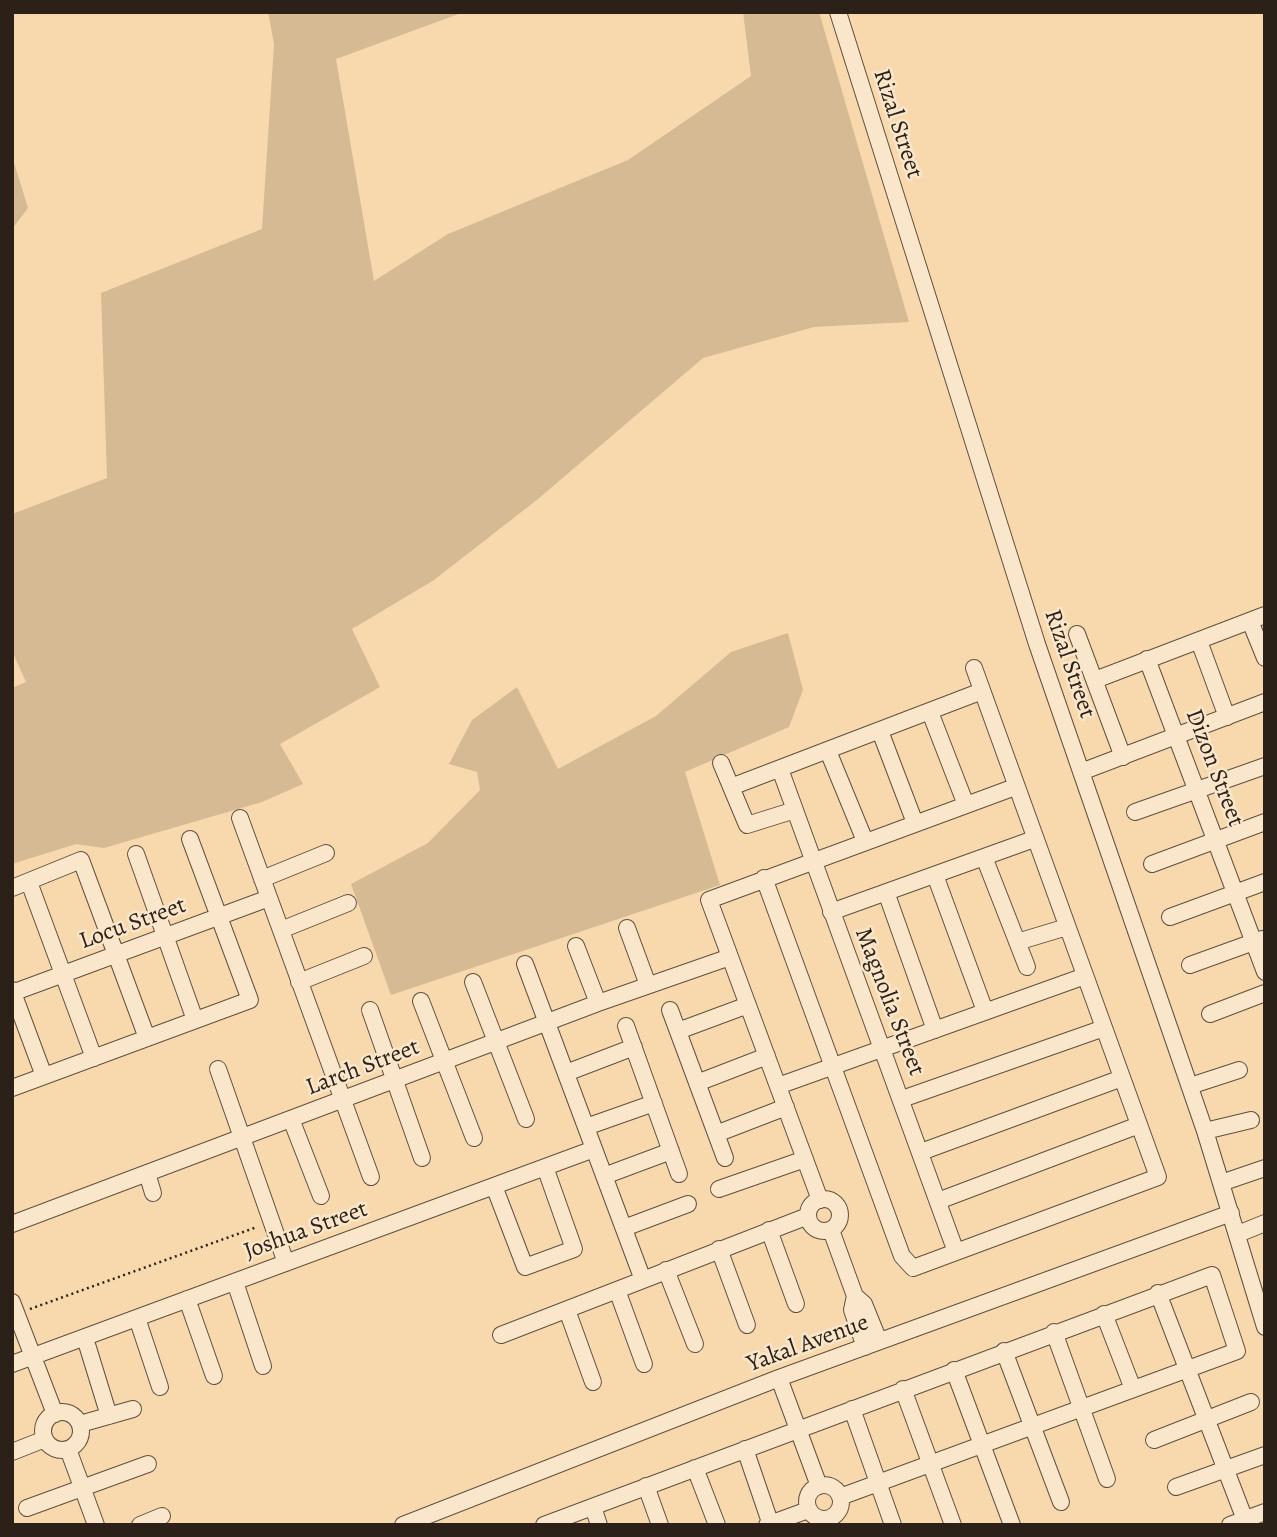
<!DOCTYPE html>
<style>
body{margin:0}
#map{position:relative;width:1277px;height:1537px;overflow:hidden;background:#f8d9ad;font-family:Alegreya,serif}
canvas{display:block}
.frame{position:absolute;inset:0;border:14px solid #2c2118;pointer-events:none}
</style>
<div id="map">
<canvas width="1277" height="1537"></canvas>
<div class="frame"></div>
</div>
<script>
const context = document.querySelector('canvas').getContext('2d');
context.lineJoin = 'round';
function fillPath(path, color) { context.fillStyle = color; context.fill(path, 'evenodd'); }
function trace(path, color, width, dash) { context.strokeStyle = color; context.lineWidth = width; context.lineCap = dash ? 'butt' : 'round'; context.setLineDash(dash || []); context.stroke(path); }
function label(font, color, halo, rows, align = 'center') {
  context.font = font + ' Alegreya,serif'; context.lineWidth = 5; context.setLineDash([]); context.textBaseline = 'middle'; context.strokeStyle = halo; context.fillStyle = color; for (const [text, x, y, turn = 0] of rows) {
    context.save(); context.translate(x, y); context.rotate((+turn || 0) * Math.PI / 180); context.textAlign = isNaN(turn) ? turn : align; if (halo) context.strokeText(text, 0, 0); context.fillText(text, 0, 0); context.restore();
  }
}
const green = new Path2D(`
 M268,12H464L336,59L374,281L448,234L628,160L751,76L743,12H819L909,322L814,327L703,358L538,499L434,580L352,629L380,687L280,744L303,784L262,802L104,848L76,844L12,864V688L26,682L12,651V514L107,478L101,293L262,229L274,44Z
 M12,156L28,208L12,229Z
 M788,633L803,690L789,727L685,772L720,885L391,995L351,884L428,843L480,790L477,772L449,764L472,720L517,687L558,769L656,716L731,652Z`);
const path = new Path2D(`
 M30,1309L257,1227`);
const minor = new Path2D(`
 M838,12L1037,644L1205,1131L1265,1327
 M1250,621L1265,658
 M1077,634L1123,757
 M1199,641L1227,717
 M1147,659L1265,972
 M1095,680L1265,615
 M930,712L966,805
 M880,731L915,823
 M828,751L865,841
 M721,763L747,825L795,810
 M780,769L956,1252
 M1081,772L1265,702
 M731,787L982,691
 M1135,812L1265,766
 M240,818L371,1177
 M136,854L195,1020
 M984,857L1027,967
 M1152,864L1265,822
 M935,875L985,1011
 M764,878L902,1256L913,1268L1158,1177L974,668
 M262,879L326,853
 M29,882L94,1058
 M12,888L81,860L147,1038
 M886,892L935,1030
 M831,912L1034,839
 M1170,917L1265,882
 M627,928L648,985
 M281,930L348,903
 M1017,942L1067,927
 M576,946L598,1003
 M525,964L643,1280
 M1190,965L1262,939
 M299,982L364,956
 M473,982L526,1119
 M12,990L44,1076
 M12,993L269,898
 M421,1001L474,1138
 M370,1010L422,1158
 M670,1010L725,1158
 M1210,1014L1265,993
 M626,1026L679,1174
 M678,1031L748,1005
 M218,1069L286,1263
 M566,1073L634,1047
 M697,1083L767,1056
 M778,1086L1085,976
 M1190,1086L1239,1070
 M12,1088L250,1000L190,839
 M902,1099L1104,1028
 M291,1119L321,1196
 M586,1127L654,1103
 M1205,1131L1251,1120
 M716,1134L786,1107
 M921,1152L1122,1078
 M147,1173L153,1193
 M604,1176L671,1151
 M1221,1183L1265,1168
 M494,1186L525,1267L574,1249L545,1167
 M719,1189L805,1159
 M808 1215a16 16 0 1 1 32 0a16 16 0 1 1-32 0Z
 M820,1200L709,900L1015,787
 M938,1201L1139,1125
 M12,1224L598,1003L730,957
 M624,1228L688,1204
 M769,1230L796,1304
 M831,1230L855,1296L864,1304L879,1341
 M1238,1234L1265,1223
 M719,1249L747,1325
 M666,1270L695,1344
 M235,1282L263,1366
 M617,1290L644,1364
 M1158,1293L1247,1525
 M855,1296L852,1310L865,1347
 M187,1299L214,1376
 M12,1302L55,1414
 M567,1310L593,1382
 M1104,1314L1133,1389
 M137,1318L160,1387
 M1054,1332L1107,1479
 M501,1335L808,1216
 M85,1338L109,1416
 M1004,1351L1061,1502
 M12,1364L594,1149
 M954,1370L1012,1525
 M779,1378L819,1486
 M903,1389L953,1525
 M852,1409L893,1525
 M43 1431a19 19 0 1 1 38 0a19 19 0 1 1-38 0Z
 M80,1424L133,1409
 M1154,1440L1251,1402
 M68,1449L96,1525
 M745,1449L771,1525
 M12,1452L45,1439
 M695,1468L717,1525
 M807 1502a17 17 0 1 1 34 0a17 17 0 1 1-34 0Z
 M646,1486L660,1525
 M1176,1487L1265,1455
 M593,1507L599,1525
 M27,1508L148,1464
 M140,1525L162,1516
 M403,1525L779,1378L1231,1213
 M544,1525L1212,1275L1237,1351L840,1497
 M767,1525L808,1510
 M1230,1525L1265,1512`);
const streetNames = [
 ["Rizal Street",897,124,72],
 ["Rizal Street",1069,664,71],
 ["Dizon Street",1214,768,69],
 ["Locu Street",133,924,-20],
 ["Magnolia Street",889,1002,69],
 ["Larch Street",363,1068,-21],
 ["Joshua Street",306,1231,-20],
 ["Yakal Avenue",808,1344,-20]
];
fillPath(green, '#d5ba94');
trace(minor, '#5f4f3d', 18);
trace(path, '#2c2118', 2.5, [2, 3.5]);
trace(minor, '#fae6ca', 16);
label('24px', '#2c2118', '#fae6ca', streetNames);
</script>
